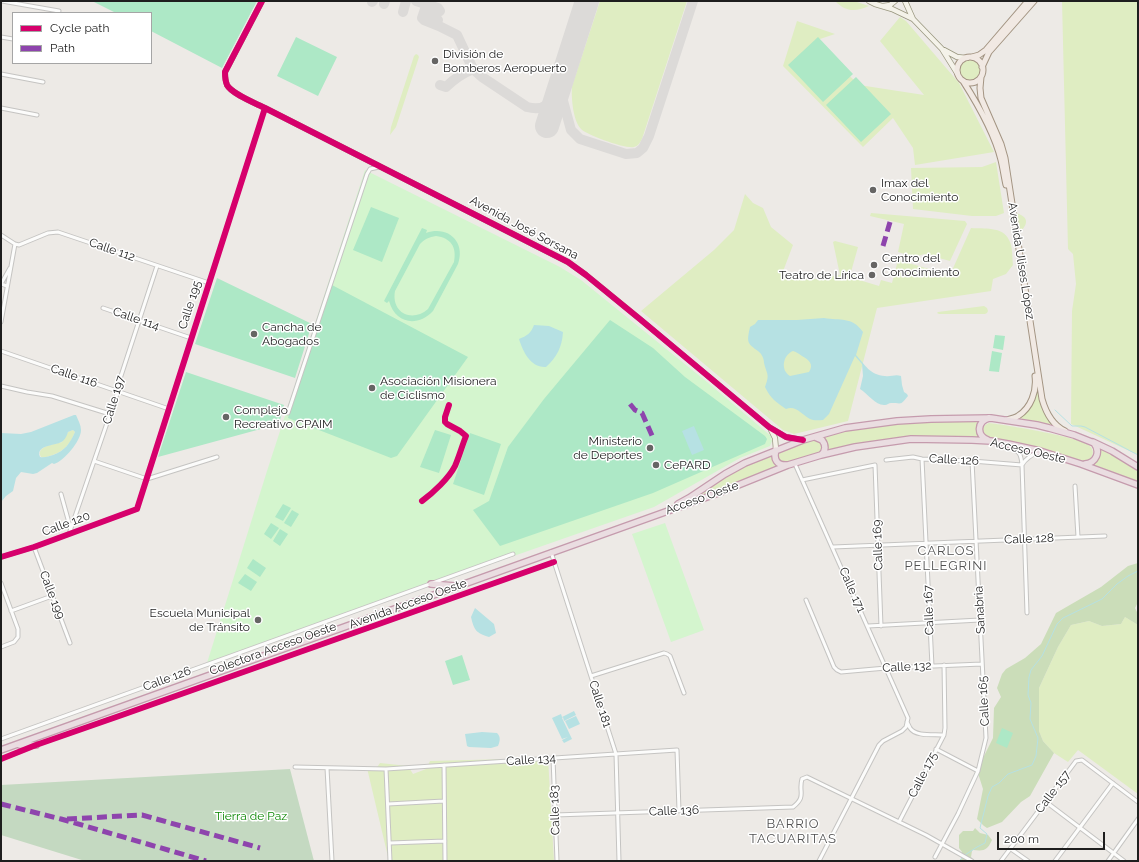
<!DOCTYPE html>
<meta charset="utf-8">
<style>
body{margin:0}
#map{position:relative;width:1139px;height:862px;overflow:hidden;background:#edeae6;font-family:Raleway,sans-serif}
canvas{display:block}
.frame{position:absolute;inset:0;border:2px solid #1e1e1e;pointer-events:none}
.legend{position:absolute;left:12px;top:12px;width:140px;height:52px;box-sizing:border-box;background:#fff;border:1px solid #a5a5a5;margin:0;padding:5px 7px;list-style:none;font-size:12px;color:#1e1e1e}
.legend li{display:flex;align-items:center;gap:8px;height:20px}
.legend b{width:20px;border:1px solid #a5a5a5}
.scale{position:absolute;left:997px;top:832px;width:108px;height:18px;box-sizing:border-box;border:2px solid #1e1e1e;border-top:0;padding-left:5px;font-size:12px;line-height:14px;white-space:nowrap;color:#1e1e1e;-webkit-text-stroke:3px #fff;paint-order:stroke}
</style>
<div id="map">
<canvas width="1139" height="862"></canvas>
<div class="frame"></div>
<ul class="legend">
<li><b style="height:5px;background:#d6006c"></b>Cycle path</li>
<li><b style="height:5px;background:#8e44ad"></b>Path</li>
</ul>
<div class="scale">200 m</div>
</div>
<script>
const context = document.querySelector('canvas').getContext('2d');
context.lineJoin = 'round';
function fillPath(path, color) { context.fillStyle = color; context.fill(path, 'evenodd'); }
function trace(path, color, width, dash) { context.strokeStyle = color; context.lineWidth = width; context.lineCap = dash ? 'butt' : 'round'; context.setLineDash(dash || []); context.stroke(path); }
function label(font, color, halo, rows, align = 'center') {
  context.font = font + ' Raleway,sans-serif'; context.lineWidth = 3; context.setLineDash([]); context.textBaseline = 'middle'; context.strokeStyle = halo; context.fillStyle = color; for (const [text, x, y, turn = 0] of rows) {
    context.save(); context.translate(x, y); context.rotate((+turn || 0) * Math.PI / 180); context.textAlign = isNaN(turn) ? turn : align; if (halo) context.strokeText(text, 0, 0); context.fillText(text, 0, 0); context.restore();
  }
}
const grass = new Path2D(`
 M600,1H687L642,139C640,143 638,146 634,147C625,149 587,135 581,129C573,121 571,97 572,86Z
 M835,1H854L869,6C855,12 846,12 835,1Z
 M1062,1H1138V455L1071,424L1072,311L1076,284L1073,254L1068,249Z
 M900,17L906,21L959,83L994,152L915,165L913,148L893,118L863,147L783,66L797,21L835,34L814,41L859,85L924,95L880,41Z
 M416,54L418,55L419,57L396,127L390,135L391,127L414,56Z
 M960 70a10 10 0 1 1 20 0a10 10 0 1 1-20 0Z
 M996,162L1004,213L996,216H972L913,209L911,168L982,167Z
 M745,194L753,203L763,208L771,227L793,245L782,274L809,280L840,275L833,242L835,241L858,247L851,272L856,274V279L879,286L881,280L892,283L898,260L950,275L971,228C983,229 1003,226 1009,240C1013,246 1012,258 1013,265L1006,274L993,279L991,291L877,308L848,421L794,434L783,430L641,311L714,250L734,230Z
 M871,213L965,221L967,224L950,261L924,254L915,257L898,252L904,224L870,216Z
 M1016,213C1030,217 1028,225 1019,233Z
 M1015,237H1016L1042,410L1053,426L1019,418L1029,409L1037,383Z
 M984,306L987,308L988,311L987,313L985,314H939L937,313L938,312Z
 M985,419L980,422L984,440L911,438L823,454C830,446 829,441 819,437L846,430L897,422Z
 M989,423C1005,425 1082,437 1090,446C1095,451 1093,459 1086,461C1080,462 1071,458 1066,456C1040,449 1014,444 988,438L982,433C982,428 984,425 989,423Z
 M73,430L75,432C70,445 63,452 50,456C46,457 44,458 41,457C35,446 55,444 62,442L68,432Z
 M813,440C823,441 824,446 820,454L784,464L778,459L777,455L779,452Z
 M1099,448L1121,460L1138,472V483L1126,477L1091,465C1098,461 1100,456 1099,448Z
 M774,453C772,459 773,465 780,466L688,501L745,464Z
 M1125,617L1138,625V794L1078,750L1068,762L1054,753L1043,741L1039,731V688L1058,647L1071,625L1089,621L1102,626L1121,624Z
 M548,758L554,861H389L367,768L375,770L380,763L408,766L413,774L426,769L430,761Z`);
const forest = new Path2D(`
 M1138,563V602L1135,608L1138,614V625L1125,617L1121,624L1102,626L1089,621L1071,625L1058,647L1039,688V731L1043,741L1054,753L1030,796L1021,802L1002,822L987,828L984,826L977,819L983,789L977,770L993,738L994,708L1001,697L997,688L1002,674L1006,669L1025,658L1041,644L1056,613L1101,587L1128,566Z
 M975,828L980,833L988,835L992,840C987,851 984,851 973,850L972,851L971,857L974,861H961L962,852L959,848V835L963,831H973Z`);
const cemetery = new Path2D(`
 M290,769L314,861H85L1,835V785Z`);
const park = new Path2D(`
 M365,170L560,267L581,280L707,382L771,436L772,441L770,446L740,458L654,507L207,663L267,471Z
 M665,523L704,630L671,642L632,534Z`);
const pitch = new Path2D(`
 M92,1H257L222,68L151,31V13H116Z
 M296,37L337,57L318,96L277,76Z
 M818,37L853,74L823,102L788,65Z
 M856,77L891,114L861,142L826,105Z
 M371,207L399,218L382,262L353,250Z
 M422,228L427,230L426,233C448,225 466,242 458,264L433,311C417,328 395,323 389,301L387,303L384,301ZM436,236C451,238 457,247 454,262L428,309C412,323 391,313 395,291L420,244C425,239 429,237 436,236Z
 M217,278L312,324L295,378L195,344Z
 M332,285L468,357L397,456L391,458L288,418Z
 M610,320L653,348L685,377L765,436L767,439L765,444L653,493L500,546L473,510L489,501L508,447L544,399Z
 M995,335L1005,336L1003,350L993,348Z
 M992,351L1002,353L999,372L989,371Z
 M186,372L284,405L279,424L158,457Z
 M435,430L451,435L439,473L420,467Z
 M470,433L501,444L484,495L453,484Z
 M283,504L291,508L283,521L275,517Z
 M292,510L299,514L291,527L284,523Z
 M271,523L279,528L271,539L264,534Z
 M280,529L288,534L280,546L273,541Z
 M253,559L266,568L260,577L247,568Z
 M245,574L257,582L251,591L238,583Z
 M462,655L470,680L453,685L445,661Z
 M1002,728L1013,733L1007,748L996,743Z`);
const water = new Path2D(`
 M824,318C840,321 852,316 863,332L856,355C865,365 870,375 885,376C891,377 895,374 901,376L902,385L904,392L907,394L908,396C900,406 902,403 891,403C889,403 887,405 885,405C876,406 868,394 860,389L863,376L862,364L855,356L829,414L823,420C819,420 814,421 810,419C802,415 796,405 786,409C777,403 770,398 765,387C770,374 767,375 764,363C764,360 763,357 761,354C758,350 752,348 749,343C747,339 749,332 750,327L755,324L758,320H797ZM793,351C797,352 799,354 802,356C809,360 814,364 809,372L790,376C780,370 783,355 793,351Z
 M534,325L549,326L563,332C562,347 557,357 546,367C531,368 523,352 519,339C527,336 531,333 534,325Z
 M74,415H76C78,420 81,425 81,430C81,441 64,461 54,464L52,463L37,473L33,474L21,472L16,478L13,491L6,496L1,502V433L21,434L31,432ZM73,430L75,432C70,443 65,451 53,455C49,456 45,458 40,457C35,444 58,446 63,441C66,438 67,435 68,432Z
 M694,426L704,450L692,455L682,431Z
 M475,608L494,624L496,633L489,637C476,633 474,630 471,617Z
 M574,711L576,715L564,721L563,717L562,718L572,739L564,743L562,740L568,737L562,739L552,718L561,714L562,717Z
 M576,716L580,724L569,729L565,721Z
 M482,732L497,733C501,737 500,741 498,746L491,748L469,747L467,746L465,734Z`);
const stream = new Path2D(`
 M1055,410L1072,426H1081L1085,427L1138,455
 M965,855L977,847L985,843L987,834L980,828L988,796L992,787L999,783L1008,774L1032,765L1036,756L1038,738L1030,719L1031,703L1028,695L1029,677L1031,670L1042,656L1057,624L1063,618L1102,599L1117,584L1128,576L1138,571
 M959,861L963,857`);
const taxiway = new Path2D(`
 M416,1L438,8L440,11
 M372,2L373,1
 M384,4L385,1
 M425,5V9L426,12L434,15L438,20
 M425,9L422,18L424,20L439,26L457,35L473,69L482,77L527,107C546,112 552,102 559,86
 M403,12L406,1
 M440,85L446,87C454,79 463,73 473,69
 M559,86L571,130L580,139L626,154L637,153L643,148L649,136L693,1`);
const runway = new Path2D(`
 M547,126L587,1`);
const street = new Path2D(`
 M2,1L59,11
 M1,37L13,39
 M1,74L43,82
 M1,108L37,115
 M1,235L15,244L19,245L48,233L58,232L209,283
 M7,286L1,284L10,268
 M103,308L191,338
 M1,322L15,244
 M1,351L169,409
 M1,386L27,392L52,396L110,414
 M288,413L367,174L370,169L379,167
 M1011,446C1020,453 1021,454 1022,465L1027,613
 M922,459L932,666
 M886,460L913,457L922,459L972,461L1022,465
 M94,461L147,479L217,457
 M795,464L908,718L906,727L902,731L883,741L879,745L819,861
 M1022,465C1026,458 1031,455 1039,452
 M802,480L875,465L881,626
 M1075,486L1078,537
 M61,494L71,530
 M69,534L118,391V385L157,266
 M34,547L70,643
 M833,547L1105,536
 M551,552L616,754L619,861
 M1,557L34,547L137,509L265,108
 M1,583L18,629V637L14,642L1,647
 M806,600L834,667L837,670L841,672L886,668L982,664
 M11,611L52,596
 M868,626L980,620
 M591,676L664,653L667,654L670,656L684,693
 M907,722C908,724 909,726 910,728C916,737 934,734 944,735
 M1,739L513,554
 M936,749L978,771
 M553,758L557,861
 M1,759L36,745L122,715L554,562
 M444,765L445,861
 M295,767L386,769L677,750L679,811
 M327,768L332,861
 M386,769L390,861
 M1046,802L1124,861
 M388,804L444,801
 M555,815L793,807C807,796 798,792 802,779L807,777L926,835L972,861
 M899,822L944,735L945,728L944,665
 M390,843L445,841
 M1011,849L1028,861
 M935,857L958,814L978,771L986,738L972,461
 M1001,861L1076,761L1082,760L1138,802
 M1055,861L1113,783
 M1108,861L1138,819`);
const secondary = new Path2D(`
 M262,1L225,72C225,77 225,80 227,85C232,94 255,103 265,108L568,262L586,275L641,320L769,427L786,437L802,440
 M869,1L875,4L892,9L913,19L942,49L957,73
 M905,1L913,19
 M883,6L890,5L895,1
 M944,50L957,57L967,58
 M771,430L775,438L776,450`);
const primary = new Path2D(`
 M972,57L979,55L986,50L1028,1
 M957 70a13 13 0 1 1 26 0a13 13 0 1 1-26 0Z
 M982,67L989,52L1034,1
 M981,77L980,88L981,98L1001,144L1005,158L1042,399C1046,413 1052,425 1065,431
 M963,81C977,103 995,135 1001,160C1003,168 1004,176 1006,185
 M1006,420C1010,419 1015,418 1018,416C1031,408 1037,391 1035,376`);
const highway = new Path2D(`
 M815,437L822,440C826,445 826,451 821,455
 M988,440C976,436 977,421 989,418
 M1093,442L1112,451L1138,467
 M776,450C773,459 777,466 787,465
 M678,504L689,498L725,474L745,463L803,440L845,428L897,421L931,419L991,418L1037,425L1049,428L1074,435L1094,443C1101,452 1096,463 1085,464
 M431,584L455,586
 M20,745H36
 M1,750L721,492L788,465L821,455L855,447L911,439L972,440L991,441L1008,444L1040,451L1081,464L1138,485`);
const quiet = new Path2D(`
 M883,246L890,222
 M630,404L635,410L642,413L654,440
 M1,804L61,819L206,861
 M67,819L142,815L260,848`);
const cycleway = new Path2D(`
 M262,1L225,72C225,77 225,80 227,85C232,94 255,103 265,108L568,262L586,275L641,320L769,427L786,437L803,440
 M422,501C433,493 449,478 455,466C459,457 462,446 466,436L460,431L447,424L445,422V417L449,405
 M1,557L34,547L137,509L265,108
 M1,759L36,745L122,715L554,562`);
const markers = [
 [435,61,4,"#666564"],
 [873,190,4,"#666564"],
 [874,265,4,"#666564"],
 [872,275,4,"#666564"],
 [254,334,4,"#666564"],
 [372,388,4,"#666564"],
 [226,417,4,"#666564"],
 [650,448,4,"#666564"],
 [656,465,4,"#666564"],
 [258,620,4,"#666564"]
];
const poiNames = [
 ["División de",443,54],
 ["Bomberos Aeropuerto",443,68],
 ["Imax del",881,183],
 ["Conocimiento",881,197],
 ["Centro del",882,258],
 ["Conocimiento",882,272],
 ["Teatro de Lírica",864,275,"right"],
 ["Cancha de",262,327],
 ["Abogados",262,341],
 ["Asociación Misionera",380,381],
 ["de Ciclismo",380,395],
 ["Complejo",234,410],
 ["Recreativo CPAIM",234,424],
 ["Ministerio",642,441,"right"],
 ["de Deportes",642,455,"right"],
 ["CePARD",664,465],
 ["Escuela Municipal",250,613,"right"],
 ["de Tránsito",250,627,"right"]
];
const streetNames = [
 ["Avenida José Sorsana",524,228,28],
 ["Calle 112",112,250,19],
 ["Avenida Ulises López",1021,261,81],
 ["Calle 195",190,305,-72],
 ["Calle 114",136,319,19],
 ["Calle 116",74,376,19],
 ["Calle 197",114,400,-73],
 ["Acceso Oeste",1028,451,13],
 ["Calle 126",954,460,3],
 ["Acceso Oeste",702,498,-20],
 ["Calle 120",66,524,-20],
 ["Calle 128",1029,539,-2],
 ["Calle 169",878,545,-92],
 ["Calle 171",852,590,66],
 ["Calle 199",52,595,69],
 ["Avenida Acceso Oeste",408,604,-20],
 ["Calle 167",929,610,-92],
 ["Sanabria",980,610,-93],
 ["Colectora Acceso Oeste",273,649,-20],
 ["Calle 132",907,667,-3],
 ["Calle 126",167,679,-20],
 ["Calle 165",984,701,-93],
 ["Calle 181",600,704,72],
 ["Calle 134",531,760,-4],
 ["Calle 175",923,775,-63],
 ["Calle 157",1053,792,-53],
 ["Calle 183",555,810,-92],
 ["Calle 136",674,811,-2]
];
const parkNames = [
 ["Tierra de Paz",251,816]
];
const neighbourhoodNames = [
 ["CARLOS",946,551],
 ["PELLEGRINI",946,566],
 ["BARRIO",793,824],
 ["TACUARITAS",793,839]
];
fillPath(grass, '#dfedc2');
fillPath(forest, '#cbddb9');
fillPath(cemetery, '#c4d9c1');
fillPath(park, '#d4f5ce');
fillPath(pitch, '#ade8c6');
fillPath(water, '#b6e1e3');
trace(stream, '#b6e1e3', 1);
trace(taxiway, '#dcdad8', 10);
trace(runway, '#dcdad8', 24);
trace(street, '#c5c4c2', 5);
trace(secondary, '#98967e', 6);
trace(primary, '#a39482', 7);
trace(highway, '#c59bad', 8);
trace(street, '#fcfcfb', 3);
trace(secondary, '#f4f2e9', 4.5);
trace(primary, '#f1e9e3', 5);
trace(highway, '#eadde1', 5.5);
trace(quiet, '#8e44ad', 5, [10, 5]);
trace(cycleway, '#d6006c', 6);
for (const [x, y, r, color] of markers) { const dot = new Path2D(); dot.arc(x, y, r, 0, 2 * Math.PI); context.fillStyle = color; context.fill(dot); trace(dot, '#fff', 1.5); }
label('12px', '#1e1e1e', '#fff', poiNames, 'left');
label('12px', '#1e1e1e', '#fff', streetNames);
label('12px', '#0a8602', '#fff', parkNames);
context.letterSpacing = '1px';
label('13px', '#515151', '#fff', neighbourhoodNames);
context.letterSpacing = '0px';
</script>
